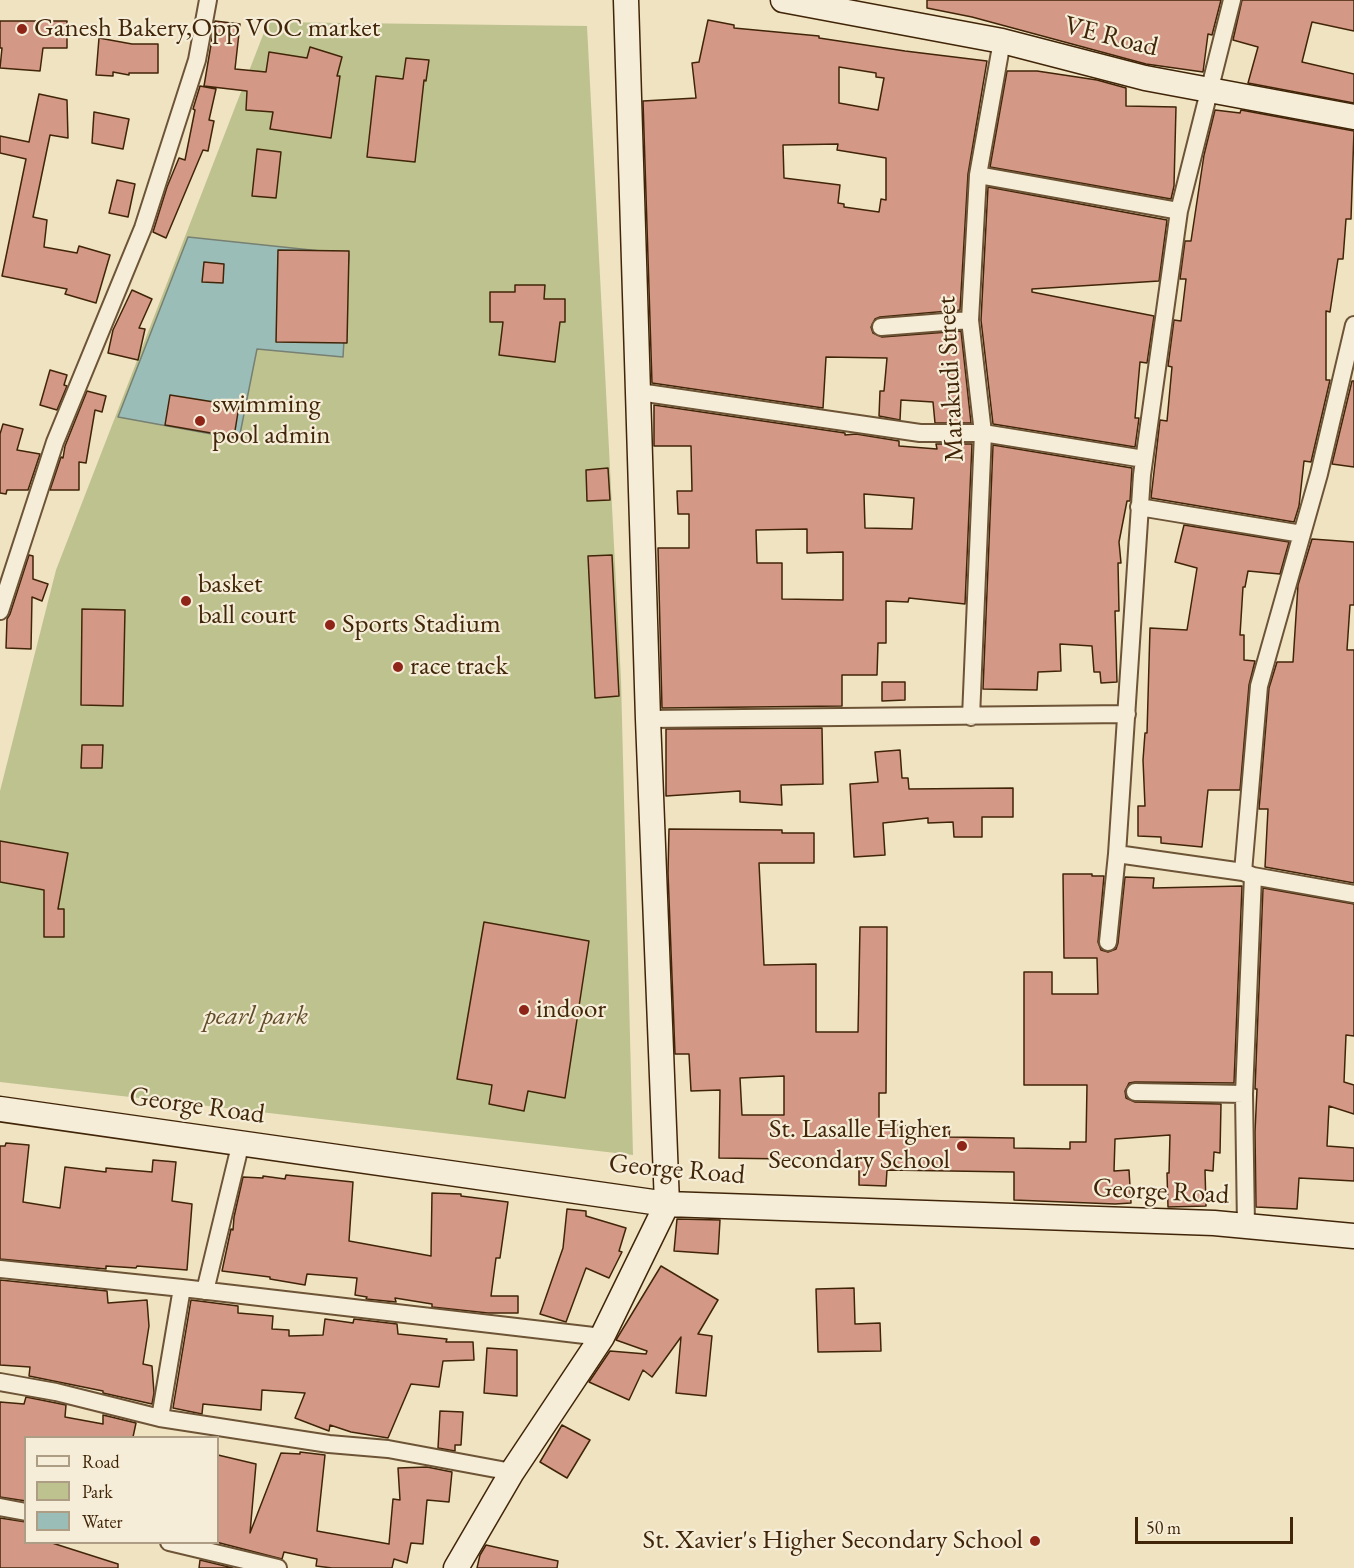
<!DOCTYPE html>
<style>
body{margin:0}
#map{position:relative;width:1354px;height:1568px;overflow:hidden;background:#f0e3c2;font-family:"EB Garamond",serif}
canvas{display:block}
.legend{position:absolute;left:24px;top:1436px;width:195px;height:108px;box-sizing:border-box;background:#f5edd7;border:2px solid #ad9d84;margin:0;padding:8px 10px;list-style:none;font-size:18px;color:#412508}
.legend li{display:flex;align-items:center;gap:12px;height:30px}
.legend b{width:30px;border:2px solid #ad9d84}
.scale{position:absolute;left:1135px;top:1517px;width:158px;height:27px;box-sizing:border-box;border:3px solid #412508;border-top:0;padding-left:8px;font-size:18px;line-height:21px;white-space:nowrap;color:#412508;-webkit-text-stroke:4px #f5edd7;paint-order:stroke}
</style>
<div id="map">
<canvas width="1354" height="1568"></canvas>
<ul class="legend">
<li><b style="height:8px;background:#f5edd7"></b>Road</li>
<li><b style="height:16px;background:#bec28f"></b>Park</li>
<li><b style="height:16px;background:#9bbdb8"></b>Water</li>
</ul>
<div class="scale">50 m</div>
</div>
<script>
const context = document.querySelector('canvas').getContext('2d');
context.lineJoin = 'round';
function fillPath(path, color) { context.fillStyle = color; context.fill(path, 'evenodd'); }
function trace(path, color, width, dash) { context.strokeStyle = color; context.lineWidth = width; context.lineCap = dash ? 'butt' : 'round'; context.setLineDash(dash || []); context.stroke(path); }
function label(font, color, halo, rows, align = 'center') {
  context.font = font + ' "EB Garamond",serif'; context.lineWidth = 4.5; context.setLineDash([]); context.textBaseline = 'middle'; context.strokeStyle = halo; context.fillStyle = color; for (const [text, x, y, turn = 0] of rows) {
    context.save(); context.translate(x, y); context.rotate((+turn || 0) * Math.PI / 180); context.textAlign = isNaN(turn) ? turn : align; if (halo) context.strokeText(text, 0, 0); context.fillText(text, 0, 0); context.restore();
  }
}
const green = new Path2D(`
 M268,22L587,26L621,680L633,1155L0,1082V791L56,570Z`);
const water = new Path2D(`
 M188,237L349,254L343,357L257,349L239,439L118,417Z`);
const building = new Path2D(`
 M927,0H1221L1212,35L1208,34L1203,72L1146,64L972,17L927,8Z
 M1242,0H1354V31L1312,22L1302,62L1354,74V103L1248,83L1258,47L1233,40Z
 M708,20L734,25V28L819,36V38L905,51L987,61L968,174L960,310L880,317L875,319L871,327L873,333L882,337L961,331L971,423H935L933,402L901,400L900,420L879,416L880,391H884L887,358L826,357L823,408L652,383L643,101L696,98L692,63L699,62ZM839,67L876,73V77L884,78L878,110L839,103ZM838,144L837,150L886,158V200L881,199L879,212L844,207V204L838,203L840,185L784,178L783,145Z
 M0,21H67V48H43L40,71L0,68L2,48H0Z
 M215,21L240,24L235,69L266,72L269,52L307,58L310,47L342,57L337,76H340L331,138L270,129L273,112L246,110L247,91L204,86Z
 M99,38L132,44H158V73H129V75L113,72V76L96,75Z
 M406,58L429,60L426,81L424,80L415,162L367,157L376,76L403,79Z
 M1007,71H1037L1097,80L1126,88V106L1176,107L1174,186L1171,199L990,167Z
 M200,86L216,89L209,120L214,121L208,151L203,150L166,238L153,232L167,187L179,158L185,160L195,110L193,109Z
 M39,94L67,100L68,138L50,135L33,217L47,220L44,247L77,253L79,246L110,255L96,303L65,294L67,289L2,276L26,159L0,153V136L29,142Z
 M1215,110L1240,113L1241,110L1354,131L1351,219H1346L1343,259H1338L1330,312L1326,311V380H1330L1311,462L1304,461L1299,506L1294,522L1151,498L1160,420L1167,421L1172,367L1168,366L1174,320L1181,321L1186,279H1180L1185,241H1191L1204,155Z
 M94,112L129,119L123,149L92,143Z
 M257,149L281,152L276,198L252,196Z
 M117,180L135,184L128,217L109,213Z
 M988,187L1167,220L1159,281L1032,289V292L1154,316L1147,363L1140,362L1135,418H1139L1135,447L993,424L981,320Z
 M278,250L349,251L347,343L276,342Z
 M204,262L224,264L223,283L202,282Z
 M515,285H545L544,299H565V322H560L555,362L499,355L503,322H490V292H515Z
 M132,290L152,299L139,328L145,329L138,360L108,353L113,330Z
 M50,370L67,375L64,385L67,386L57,410L40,405Z
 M1352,381H1354V467L1332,464Z
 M87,391L106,396L102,412L95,410L86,463L79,462V490H50L61,457L63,458L65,446Z
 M170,395L239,406L234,437L165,425Z
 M654,405L845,433V435L856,434L899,441V446L937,449L936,444H972L965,604L909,598L908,602L886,601V643H878L877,675H842V706L662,708L658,548H689V514H678L677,491H692L691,446H654ZM864,494L914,498L912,529L865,528ZM807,529V553L843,552V600L782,599V563H757L756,530Z
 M3,424L23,429L17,450L40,454L28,490H7L6,494L0,493V434Z
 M993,445L1132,468L1130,501H1127L1119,542L1121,563H1118L1119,611H1115L1117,682L1101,683L1100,672H1094L1092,646L1060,644L1061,671L1038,672L1037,690L983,689Z
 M608,468L610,500L587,501L586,470Z
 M1184,525L1289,542L1280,574L1248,571L1245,587H1243L1240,635H1244V660L1255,661L1249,685L1240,790H1208L1202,847L1161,843V837L1138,836V806H1145L1143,760L1145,733H1147L1150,628L1187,630L1197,568L1175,562Z
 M1312,539L1354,542V605H1350L1347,650H1354V883L1265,867L1268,809H1259L1269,688L1277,662H1293L1298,585Z
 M29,555L33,556V579L48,584L42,601L32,597L31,649L6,648L7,619L10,614Z
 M612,555L619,696L595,698L588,556Z
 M82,609L125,610L123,706L81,705Z
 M882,682H905V700L882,701Z
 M822,728L823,784L781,785L782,805L740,802V791L666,796V729Z
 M82,745H103L102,768H81Z
 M900,750L902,778H908L909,789L1013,788V817H982V837H954L953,822L928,823V818L883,823L885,855L854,857L850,784L878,782L875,752Z
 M669,829L782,830V833H814V863H759L764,965L816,964V1032H858L860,927H887L886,1093H879V1125L950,1127L949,1137L1014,1138V1148L1070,1149V1142H1086L1087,1085H1024V972H1052V994H1098L1097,958H1064L1063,874H1092V876H1104L1098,942L1101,950L1108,952L1116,949L1118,943L1125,877L1154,878L1153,888L1242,886L1234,1083L1135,1082L1129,1083L1125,1091L1126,1098L1135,1102L1221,1104L1220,1153L1214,1152L1213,1171L1205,1170L1206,1206L1168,1207L1167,1173H1169L1170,1135L1115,1139L1114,1171L1129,1170L1131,1203L1115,1204L1014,1200V1172L887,1170L886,1186L859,1185V1160L719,1158L720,1090L691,1091L689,1054H675L668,873ZM784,1076V1115H742L740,1078Z
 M0,841L68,853L58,909H64V937H44V890L0,882Z
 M1263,888L1354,904V1036L1346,1035L1344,1082L1354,1085V1114L1329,1106L1327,1146L1354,1148V1181L1299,1178L1297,1209L1256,1207L1255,1132L1257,1089H1255Z
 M484,922L589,941L565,1098L528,1091L524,1111L489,1104L492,1085L457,1079Z
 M6,1143L29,1145L23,1202L60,1208L65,1167L106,1172V1168L152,1172L153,1160L176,1162L172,1201L192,1204L187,1270L137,1266L136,1268L106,1266V1269L0,1259V1146H5Z
 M286,1175L353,1182L349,1241L431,1256L432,1193L461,1194V1196L508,1202L500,1258H496L491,1296H518V1313H488L432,1307V1304L395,1298L396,1302L366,1299L367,1297L355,1295L357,1278L307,1274L305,1285L270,1279V1277L222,1271L231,1229L233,1230L234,1217L243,1177L263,1178V1176L285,1179Z
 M567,1209L586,1211V1216L626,1228L619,1251L622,1252L609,1278L586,1268L566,1322L540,1314L563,1248Z
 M677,1219L720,1220L718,1254L674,1251Z
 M661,1266L718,1300L698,1334L712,1336L706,1396L676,1393L681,1337L652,1377L643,1370L629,1400L589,1382L610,1351L646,1354L647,1351L616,1340Z
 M0,1280L107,1291L108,1303L147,1300L149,1326L143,1364L152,1366L154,1393L152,1404L103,1393V1391L29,1376L30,1367L0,1365Z
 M854,1288L855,1324L880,1323L881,1351L818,1352L816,1289Z
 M191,1300L238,1306V1313L273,1316L272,1329L289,1330V1336L323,1335L325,1319L353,1323L354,1319L397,1324L398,1334L447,1339L446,1342H473L474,1360L443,1361L439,1387L411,1384L388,1438L351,1432L330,1425L329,1431L295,1418L305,1393L262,1390L261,1410L203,1404L202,1414L173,1408Z
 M487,1348L517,1350V1396L484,1393Z
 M26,1397L66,1405L65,1417L103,1424V1415L136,1423L133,1437H26V1501L0,1497V1402L24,1404Z
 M440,1411L463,1412L461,1445H455V1451L438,1448Z
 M562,1425L590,1440L567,1478L540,1462Z
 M300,1452L325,1455L317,1531L389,1544L393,1499L400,1500L398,1468L427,1467L452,1472L449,1502L427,1500L423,1544L411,1543L407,1563L394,1559L392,1568H332L316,1566L317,1559L284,1552L282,1559L216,1542L218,1455L256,1464L250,1533L281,1453L300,1454Z
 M0,1518L26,1522V1542H49L118,1564V1568H0Z
 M486,1545L558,1561L557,1568H477L480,1555Z
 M200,1560L233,1568H199Z`);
const street = new Path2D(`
 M978,175L1179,211
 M881,327L970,320
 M639,392L920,433H983L1144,459
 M1139,507L1302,534L1319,474L1354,325
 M0,611L55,442L143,228L197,60L208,0
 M971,717L983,433L970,320L978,175L1002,41
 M648,719L1127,714
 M1117,854L1243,872L1253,876L1354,894
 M1243,872L1259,686L1302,534
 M1108,942L1117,854L1142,475L1179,211L1232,0
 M1135,1092L1244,1094
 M1246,1226L1244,1094L1253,876
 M0,1269L182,1288L602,1337
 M205,1291L241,1142
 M0,1382L56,1392L160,1418L329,1444L388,1449L512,1472
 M160,1418L182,1288
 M0,1507L26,1512
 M169,1542L278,1568`);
const secondary = new Path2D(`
 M783,0L1002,41L1145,78L1354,117
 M0,1109L667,1204L1214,1223L1354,1236
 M456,1568L512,1472L602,1337L667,1204L648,719L626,0`);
const markers = [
 [22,29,6,"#8f2418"],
 [200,421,6,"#8f2418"],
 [186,601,6,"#8f2418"],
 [330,625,6,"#8f2418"],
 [398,667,6,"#8f2418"],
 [524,1010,6,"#8f2418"],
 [962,1146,6,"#8f2418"],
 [1035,1541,6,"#8f2418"]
];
const poiNames = [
 ["Ganesh Bakery,Opp VOC market",34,29],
 ["swimming",212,405],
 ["pool admin",212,436],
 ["basket",198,585],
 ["ball court",198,616],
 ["Sports Stadium",342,625],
 ["race track",410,667],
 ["indoor",536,1010],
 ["St. Lasalle Higher",950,1130,"right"],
 ["Secondary School",950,1161,"right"],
 ["St. Xavier's Higher Secondary School",1023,1541,"right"]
];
const streetNames = [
 ["VE Road",1111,37,14],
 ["Marakudi Street",951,379,-93],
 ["George Road",197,1106,8],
 ["George Road",677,1170,5],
 ["George Road",1161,1192,3]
];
const parkNames = [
 ["pearl park",256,1017]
];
fillPath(green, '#bec28f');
fillPath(water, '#9bbdb8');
trace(water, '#778072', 1.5);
fillPath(building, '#d49887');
trace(building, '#412508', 1.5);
trace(street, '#6d5436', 20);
trace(secondary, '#412508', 27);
trace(street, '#f5edd7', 16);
trace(secondary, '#f5edd7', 24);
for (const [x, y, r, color] of markers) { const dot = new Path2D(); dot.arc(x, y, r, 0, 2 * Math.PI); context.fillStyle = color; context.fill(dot); trace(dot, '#f5edd7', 2); }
label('27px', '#412508', '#f5edd7', poiNames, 'left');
label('27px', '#412508', '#f5edd7', streetNames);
label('italic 27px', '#604c2a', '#f5edd7', parkNames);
</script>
